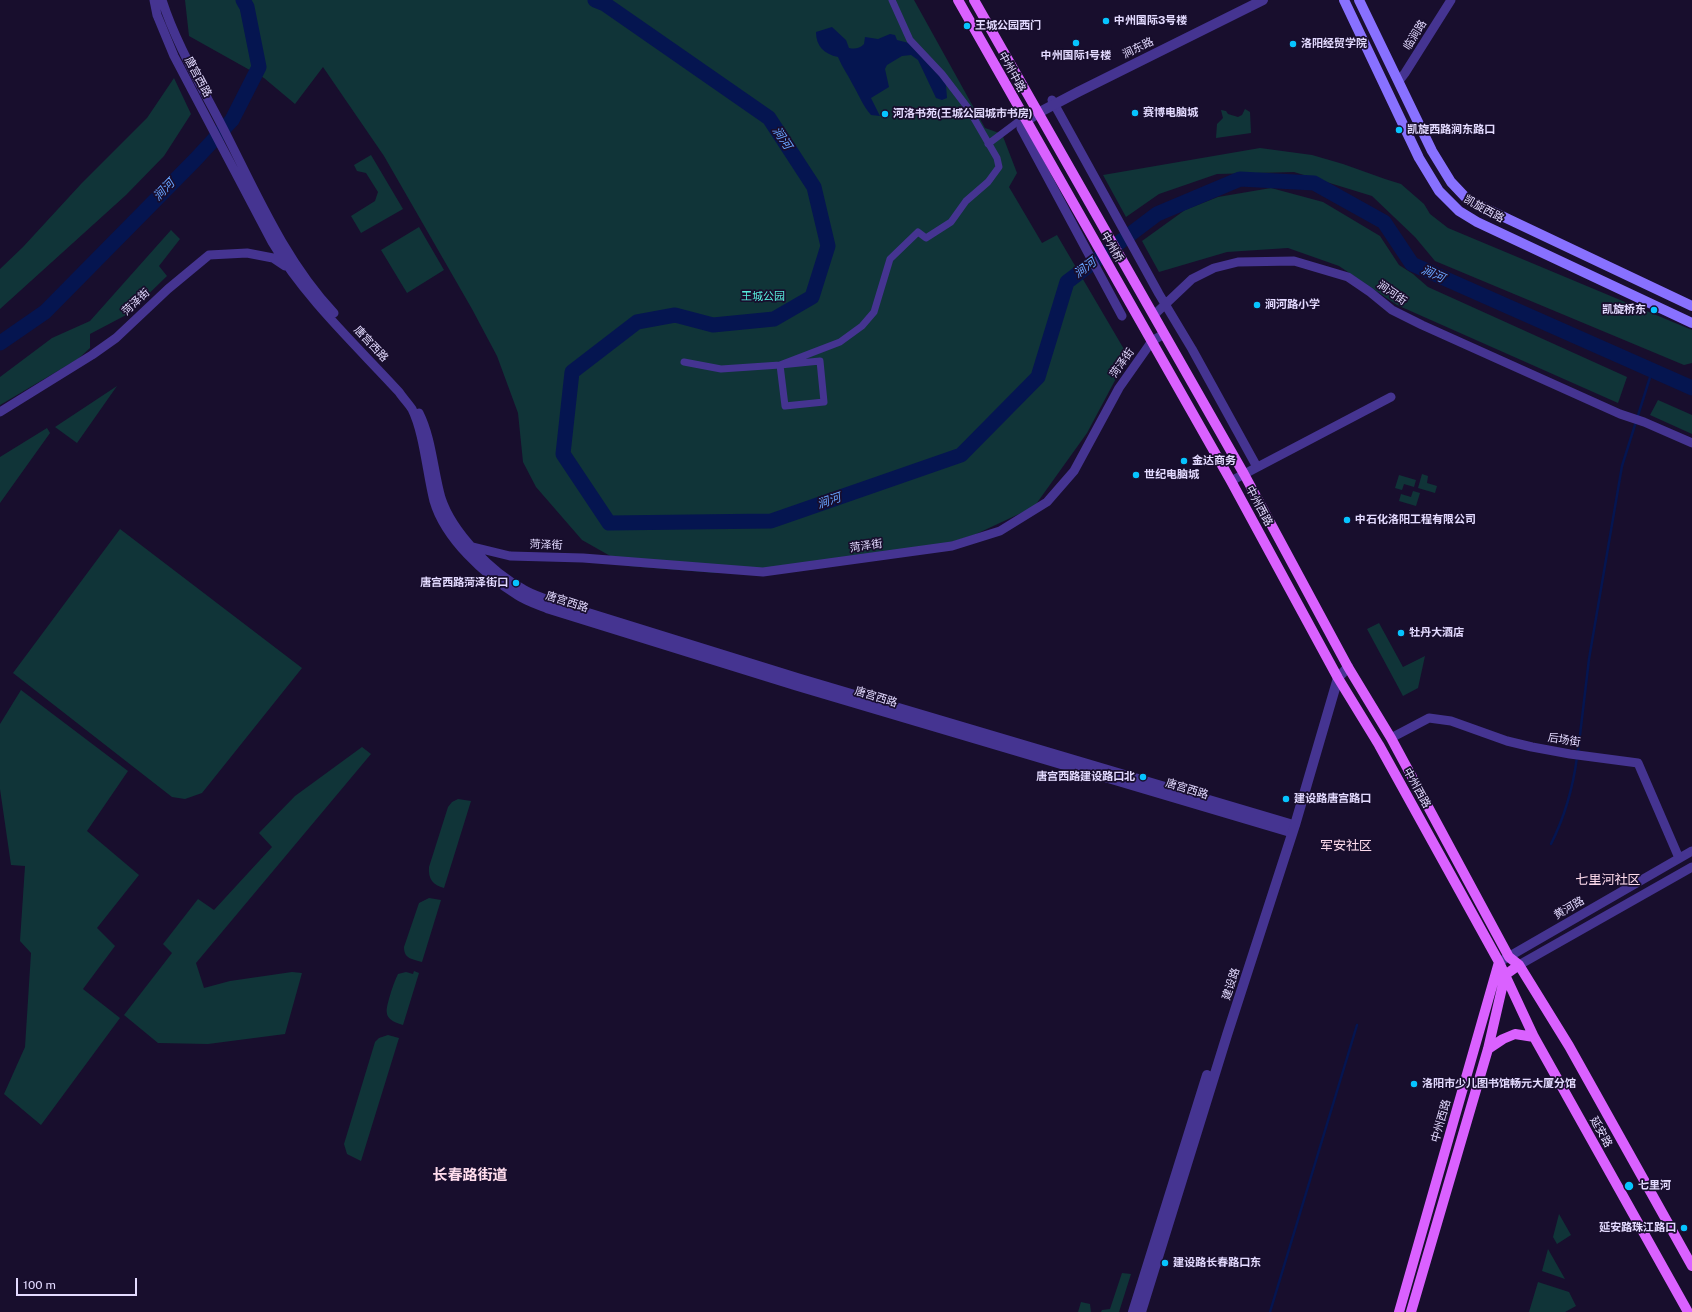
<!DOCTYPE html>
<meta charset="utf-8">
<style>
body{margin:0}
#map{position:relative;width:1692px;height:1312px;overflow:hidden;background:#180e2d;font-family:"Public Sans",sans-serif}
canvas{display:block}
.scale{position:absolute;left:16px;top:1278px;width:121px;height:18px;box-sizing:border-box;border:2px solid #e3daff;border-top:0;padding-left:5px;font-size:12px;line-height:14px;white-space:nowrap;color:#e3daff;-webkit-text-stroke:3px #180e2d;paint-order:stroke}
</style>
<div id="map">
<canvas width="1692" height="1312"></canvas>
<div class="scale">100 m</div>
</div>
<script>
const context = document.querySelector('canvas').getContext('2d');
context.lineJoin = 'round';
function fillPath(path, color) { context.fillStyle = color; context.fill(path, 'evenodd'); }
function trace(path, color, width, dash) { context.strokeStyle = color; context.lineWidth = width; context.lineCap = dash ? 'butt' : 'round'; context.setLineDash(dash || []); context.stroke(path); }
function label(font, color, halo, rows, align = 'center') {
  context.font = font + ' "Public Sans","Noto Sans SC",sans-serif'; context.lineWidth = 3.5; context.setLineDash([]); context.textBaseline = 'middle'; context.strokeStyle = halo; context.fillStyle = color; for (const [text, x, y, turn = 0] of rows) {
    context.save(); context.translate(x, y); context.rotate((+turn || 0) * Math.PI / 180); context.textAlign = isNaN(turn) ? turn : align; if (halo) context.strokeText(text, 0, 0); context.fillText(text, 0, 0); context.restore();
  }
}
const green = new Path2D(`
 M185,0H914L985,128L1002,134L1017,173L1009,187L1042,243L1057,235L1128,356L1087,433L1034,507L974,535L925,550L802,565L716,573L628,566L582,540L536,487L523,462L518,413L497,356L472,309L384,156L323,67L295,104L264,78L189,36Z
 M174,78L191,114L164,156L126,195L0,309V269L23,247L81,184L147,118Z
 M1245,109L1250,112L1251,133L1216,138L1217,124L1223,118L1221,110L1226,111L1228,114L1238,117L1242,115Z
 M1260,148L1312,155L1343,164L1385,179L1401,184L1424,204L1430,214L1448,228L1692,330V363L1684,365L1435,261L1415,237L1372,196L1294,172L1217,174L1159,194L1126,217L1103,175Z
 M371,155L403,209L361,233L351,216L375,201L378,192L366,173L357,171L354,165Z
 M1271,188L1323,202L1380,236L1399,265L1413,274L1428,287L1627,377L1618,403L1397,305L1339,266L1288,248L1227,252L1159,272L1142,241L1185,210L1218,197Z
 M419,227L444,270L407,293L381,250Z
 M171,230L180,239L159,266L167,276L128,314L90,334V348L78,359L0,405V377L52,338L90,321Z
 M117,386L77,443L55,427Z
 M1658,400L1692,415V434L1650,415Z
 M47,428L50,433L0,503V457Z
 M1422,474L1428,476L1427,483L1437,486L1435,493L1418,488Z
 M1399,475L1416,480L1414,487L1404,484L1402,490L1395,488Z
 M1413,491L1420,493L1416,506L1399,501L1401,494L1411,497Z
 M120,529L302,668L202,793L185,799L172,797L13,673Z
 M1379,623L1403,667L1425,656L1418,688L1403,696L1367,629Z
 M21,690L128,771L87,831L139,875L97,928L115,946L83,989L120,1018L41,1125L4,1094L25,1047L31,953L20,941L25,866L11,865L0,789V724Z
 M362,747L371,754L196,963L204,988L230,981L292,972L302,973L285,1034L208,1044L158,1043L124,1015L172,953L163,944L198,899L214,910L272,847L259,833L295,796Z
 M458,799L471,801L444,888C433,885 428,879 429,867L448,807L452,802Z
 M429,898L441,900L422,962C412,959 404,959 404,947L419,903Z
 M414,971L419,973L403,1025C381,1019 386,1010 391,992C393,986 395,980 398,974L406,972L413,974Z
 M388,1035L399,1038L361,1161L347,1154L344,1144L375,1042L379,1038Z
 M1559,1214L1571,1235L1557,1244L1553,1237Z
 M1548,1249L1565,1279L1542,1271Z
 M1122,1273L1131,1274L1119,1312H1101L1102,1310L1110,1309Z
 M1538,1282L1569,1292L1576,1306L1565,1312H1529Z
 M1081,1302L1090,1304L1091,1312H1078Z`);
const water = new Path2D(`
 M832,27L846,40L849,48C855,49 859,49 864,44L865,37L878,39L890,34L895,35L897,40L909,43L939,73L946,85L947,98L942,100L936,98L918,60L911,55L902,56L887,65L885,69L889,87L871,98L880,116L871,115C863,106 859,95 853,85C848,75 842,67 838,57C824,54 816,46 816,32Z`);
const stream = new Path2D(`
 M1578,752L1589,659L1622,466L1652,371
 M1551,844C1565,816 1573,788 1577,757
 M1270,1312L1357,1025`);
const river = new Path2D(`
 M595,0L605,4L769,118L814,187L828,246L812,297L774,319L713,325L675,315L637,322L572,372L563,454L609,523L771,521L961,455L1038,377L1067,282L1157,214L1240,179L1314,183L1384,222L1412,264L1692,388
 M0,343L45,312L195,160L232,120L259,67L247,7L243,0`);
const pedestrian = new Path2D(`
 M988,144L1024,117
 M820,361L824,402L785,406L780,365Z
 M684,362L721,369L780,365L840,342L862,326L874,312L890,259L918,232L926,238L951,222L966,201L988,182L999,167L997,158L968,108L942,74L910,40L892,0`);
const minor = new Path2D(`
 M154,0L157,15L174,56L272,242C306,299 355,344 399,392C403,398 408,403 412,409C424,433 427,474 434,501C445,539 485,575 517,595C526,601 538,605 548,609L796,686L1292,833
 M162,0C176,44 201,85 222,126C255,190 284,260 334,313
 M1399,81L1405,73L1451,0
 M1052,100L1159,294L1192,349L1257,467
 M1024,117L1021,128L1122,316
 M1154,315L1192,279L1214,268L1238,262L1294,261L1348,277L1370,292L1392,310L1422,325L1620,414L1644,422L1692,443
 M0,412L92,355L116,338L168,289L209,255L247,253L273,258L285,266
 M419,413C432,439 433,470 441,498C452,532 491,572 523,589C531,594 541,597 551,601L799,678L1295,825
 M1231,481L1391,397
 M473,547L510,556L583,558L763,572L952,546L1000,531L1047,502L1074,471L1119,388L1145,351L1152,341L1164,334
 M1391,738L1429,718L1451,721L1507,741L1532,747L1570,754L1638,763L1679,858
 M1503,960L1692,851
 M1519,965L1692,867`);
const tertiary = new Path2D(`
 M1026,121L1038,113L1078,92L1263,0
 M1133,1312L1207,1075
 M1141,1312L1227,1035L1295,825L1338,678L1348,667`);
const secondary = new Path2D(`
 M1344,0L1419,158L1439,191L1459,211L1477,222L1692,323
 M1359,0L1432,151L1451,182L1468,200L1692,306`);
const primary = new Path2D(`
 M958,0L1231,481L1338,678L1379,745L1499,962L1534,1037L1688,1312
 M974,0L1244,474L1348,667L1391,738L1509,957L1519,965L1569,1046L1692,1266
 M1488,1049L1503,1039L1515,1034L1534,1037
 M1399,1312L1499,962
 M1411,1312L1488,1049L1505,975L1519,965`);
const markers = [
 [1106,21,4,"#06c4ff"],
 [967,26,4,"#06c4ff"],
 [1076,43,4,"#06c4ff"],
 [1293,44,4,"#06c4ff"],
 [1135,113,4,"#06c4ff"],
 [885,114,4,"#06c4ff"],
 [1399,130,4,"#06c4ff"],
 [1257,305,4,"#06c4ff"],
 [1654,310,4,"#06c4ff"],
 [1184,461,4,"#06c4ff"],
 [1136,475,4,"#06c4ff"],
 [1347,520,4,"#06c4ff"],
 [516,583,4,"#06c4ff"],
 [1401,633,4,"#06c4ff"],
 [1143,777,4,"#06c4ff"],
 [1286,799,4,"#06c4ff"],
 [1414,1084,4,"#06c4ff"],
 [1629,1186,5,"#06c4ff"],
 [1684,1228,4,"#06c4ff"],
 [1165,1263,4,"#06c4ff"]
];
const poiNames = [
 ["中州国际3号楼",1114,21],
 ["王城公园西门",975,26],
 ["洛阳经贸学院",1301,44],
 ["中州国际1号楼",1076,56,"center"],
 ["赛博电脑城",1143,113],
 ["河洛书苑(王城公园城市书房)",893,114],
 ["凯旋西路涧东路口",1407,130],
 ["涧河路小学",1265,305],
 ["凯旋桥东",1646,310,"right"],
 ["金达商务",1192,461],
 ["世纪电脑城",1144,475],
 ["中石化洛阳工程有限公司",1355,520],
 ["唐宫西路菏泽街口",508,583,"right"],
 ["牡丹大酒店",1409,633],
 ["唐宫西路建设路口北",1135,777,"right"],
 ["建设路唐宫路口",1294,799],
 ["洛阳市少儿图书馆畅元大厦分馆",1422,1084],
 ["七里河",1638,1186],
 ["延安路珠江路口",1676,1228,"right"],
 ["建设路长春路口东",1173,1263]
];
const streetNames = [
 ["临涧路",1415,35,-58],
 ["涧东路",1138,48,-26],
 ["中州中路",1012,72,61],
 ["唐宫西路",198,77,62],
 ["凯旋西路",1484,209,29],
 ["中州桥",1112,247,60],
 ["涧河街",1392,293,35],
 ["菏泽街",136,302,-43],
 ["唐宫西路",371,344,47],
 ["菏泽街",1122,363,-55],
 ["中州西路",1259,506,62],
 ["菏泽街",546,545,2],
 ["菏泽街",866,546,-8],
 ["唐宫西路",567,602,18],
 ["唐宫西路",876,697,17],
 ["后场街",1564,740,9],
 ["中州西路",1417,788,61],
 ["唐宫西路",1187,789,17],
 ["黄河路",1569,908,-30],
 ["建设路",1231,984,-72],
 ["中州西路",1441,1121,-74],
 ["延安路",1601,1132,61]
];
const parkNames = [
 ["王城公园",763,297]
];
const waterNames = [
 ["涧河",782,138,57],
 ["涧河",164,190,-46],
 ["涧河",1085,268,-37],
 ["涧河",1433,274,24],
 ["涧河",829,501,-19]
];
const quarterNames = [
 ["军安社区",1346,846],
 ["七里河社区",1608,880]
];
const districtNames = [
 ["长春路街道",470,1175]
];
fillPath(green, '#103438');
fillPath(water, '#051550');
trace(stream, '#051550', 2.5);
trace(river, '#051550', 15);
trace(pedestrian, '#453491', 7);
trace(minor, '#453491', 9);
trace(tertiary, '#453491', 10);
trace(secondary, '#8871ff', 10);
trace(primary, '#da61ff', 10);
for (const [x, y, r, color] of markers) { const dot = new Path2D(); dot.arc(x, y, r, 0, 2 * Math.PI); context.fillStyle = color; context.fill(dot); trace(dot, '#180e2d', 1.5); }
label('bold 11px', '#e3daff', '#180e2d', poiNames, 'left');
label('11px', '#e3daff', '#180e2d', streetNames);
label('11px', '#58eddd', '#180e2d', parkNames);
label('italic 12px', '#68a4ff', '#180e2d', waterNames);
label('13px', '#ffdced', '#180e2d', quarterNames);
label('bold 15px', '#ffdced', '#180e2d', districtNames);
</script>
